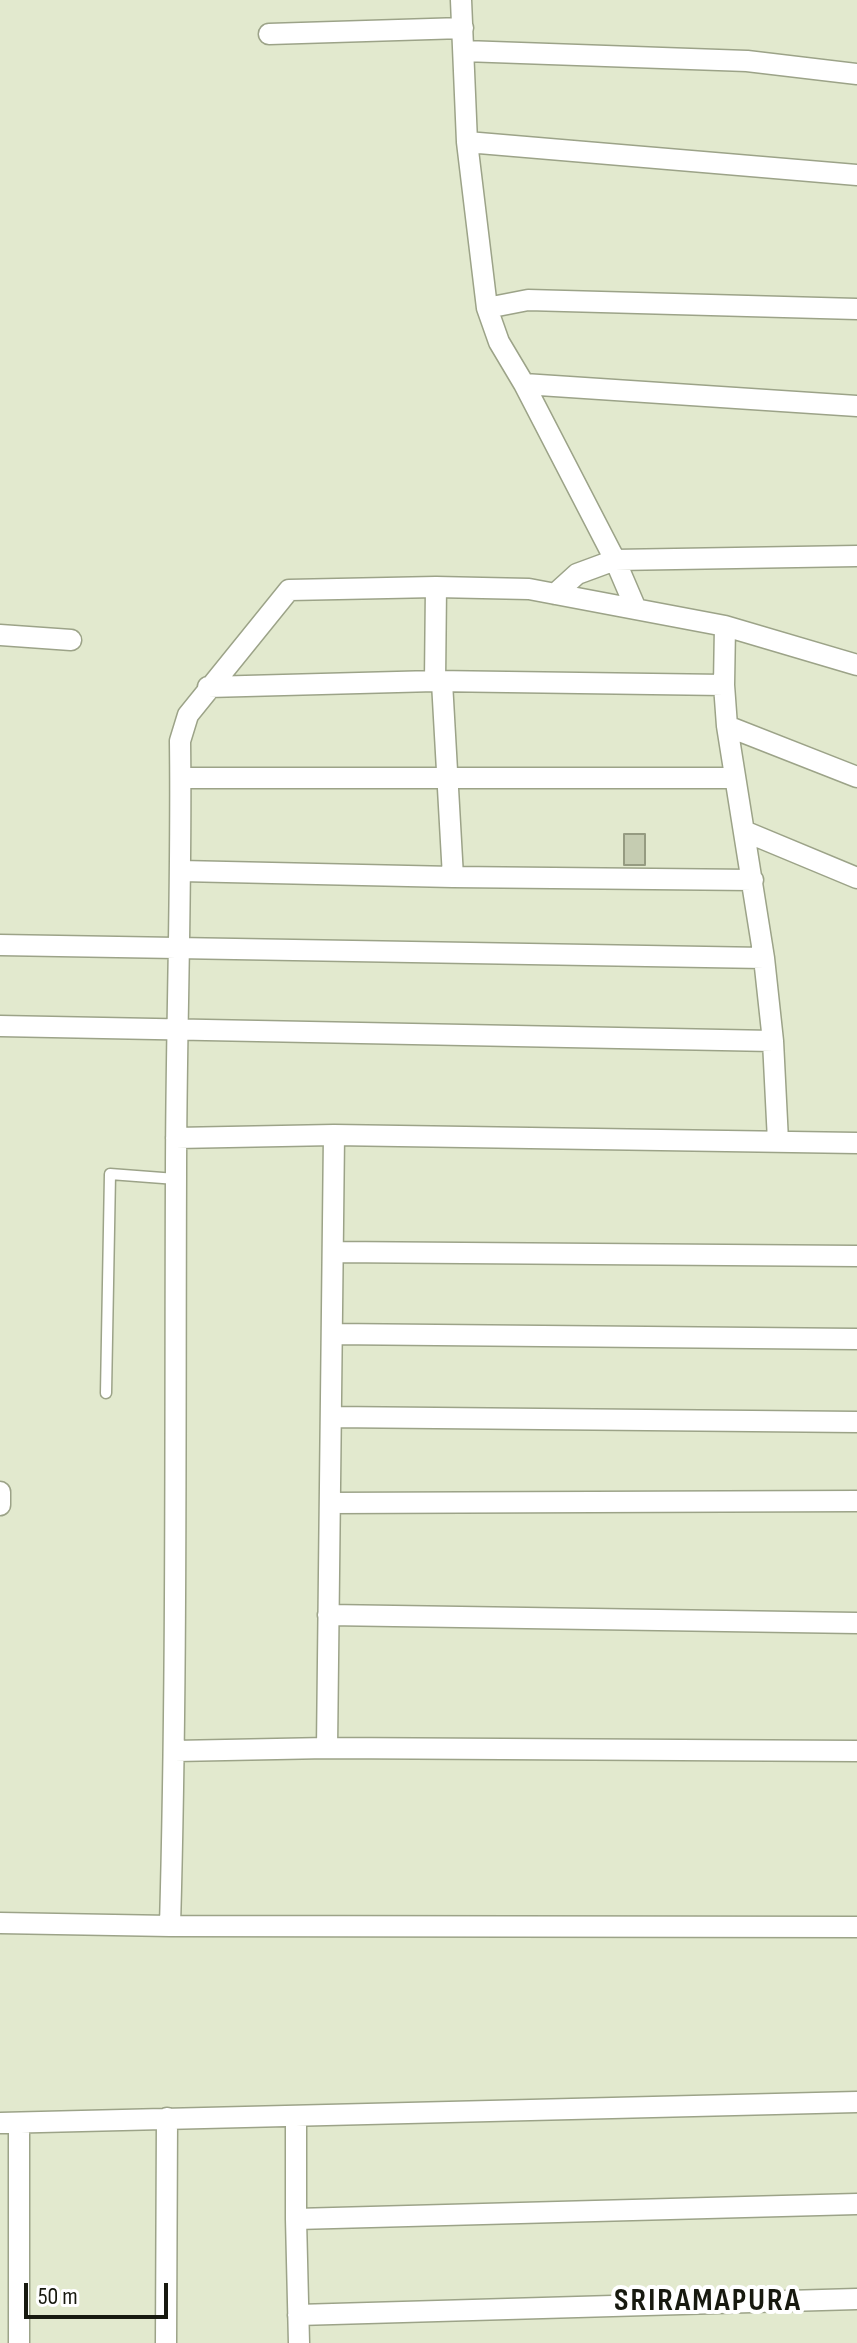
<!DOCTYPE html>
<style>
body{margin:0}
#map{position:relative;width:857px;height:2343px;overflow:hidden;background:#e2e9ce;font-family:"Sofia Sans Condensed",sans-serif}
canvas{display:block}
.scale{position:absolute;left:24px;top:2283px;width:144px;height:36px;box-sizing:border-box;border:4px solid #17190f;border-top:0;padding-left:10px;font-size:24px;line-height:28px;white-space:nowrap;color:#17190f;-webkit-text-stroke:6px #fff;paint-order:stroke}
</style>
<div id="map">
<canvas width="857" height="2343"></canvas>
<div class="scale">50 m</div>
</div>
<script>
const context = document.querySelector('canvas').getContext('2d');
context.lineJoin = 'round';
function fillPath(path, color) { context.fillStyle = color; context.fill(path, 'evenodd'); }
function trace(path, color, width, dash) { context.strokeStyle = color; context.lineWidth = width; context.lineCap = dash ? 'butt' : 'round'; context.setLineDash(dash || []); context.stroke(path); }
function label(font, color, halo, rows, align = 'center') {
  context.font = font + ' "Sofia Sans Condensed",sans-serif'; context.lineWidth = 8; context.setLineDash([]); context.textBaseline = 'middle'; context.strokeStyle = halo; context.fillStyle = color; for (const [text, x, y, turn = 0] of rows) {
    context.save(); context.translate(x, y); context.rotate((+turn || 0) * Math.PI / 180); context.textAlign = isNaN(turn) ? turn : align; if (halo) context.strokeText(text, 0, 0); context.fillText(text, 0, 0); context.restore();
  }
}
const building = new Path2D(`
 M624,834H645V865H624Z`);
const service = new Path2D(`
 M106,1393L110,1174L176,1179`);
const minor = new Path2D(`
 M461,0L467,142L487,308L499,342L524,384L615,560L636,609
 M269,34L463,28
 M464,51L747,61L857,74
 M467,142L857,175
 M487,308L528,300L857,309
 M524,384L857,406
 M555,594L577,574L615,560L857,556
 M725,626L724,685L727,726L764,958L773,1041L778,1141
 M0,635L71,640
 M435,681L436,587
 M442,682L453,877
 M208,687L435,681L724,685
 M727,726L857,777
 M181,778H735
 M744,831L857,878
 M181,871L453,877L753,880
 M0,945L764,958
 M0,1026L773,1041
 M176,1138L334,1135L857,1143
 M333,1252L857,1256
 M332,1334L857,1339
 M331,1417L857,1422
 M0,1492V1505
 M330,1503L857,1501
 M328,1615L857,1623
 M327,1748L334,1135
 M175,1751L327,1748L857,1751
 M0,1923L170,1926L857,1927
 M170,1926C177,1676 175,1426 176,1176C176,1031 182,886 180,741L188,715L289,590L436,587L529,589L725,626L857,665
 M296,2116V2219L299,2343
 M0,2123L857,2102
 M19,2123V2343
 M296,2219L857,2204
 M298,2315L857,2299
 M166,2343L167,2118`);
const districtNames = [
 ["SRIRAMAPURA",708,2302]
];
fillPath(building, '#c5ccb1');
trace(building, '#959b81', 2);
trace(service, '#9ca388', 13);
trace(minor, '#9ca388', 23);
trace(service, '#fff', 10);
trace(minor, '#fff', 20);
context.letterSpacing = '2px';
label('bold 32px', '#17190f', '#fff', districtNames);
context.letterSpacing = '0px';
</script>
